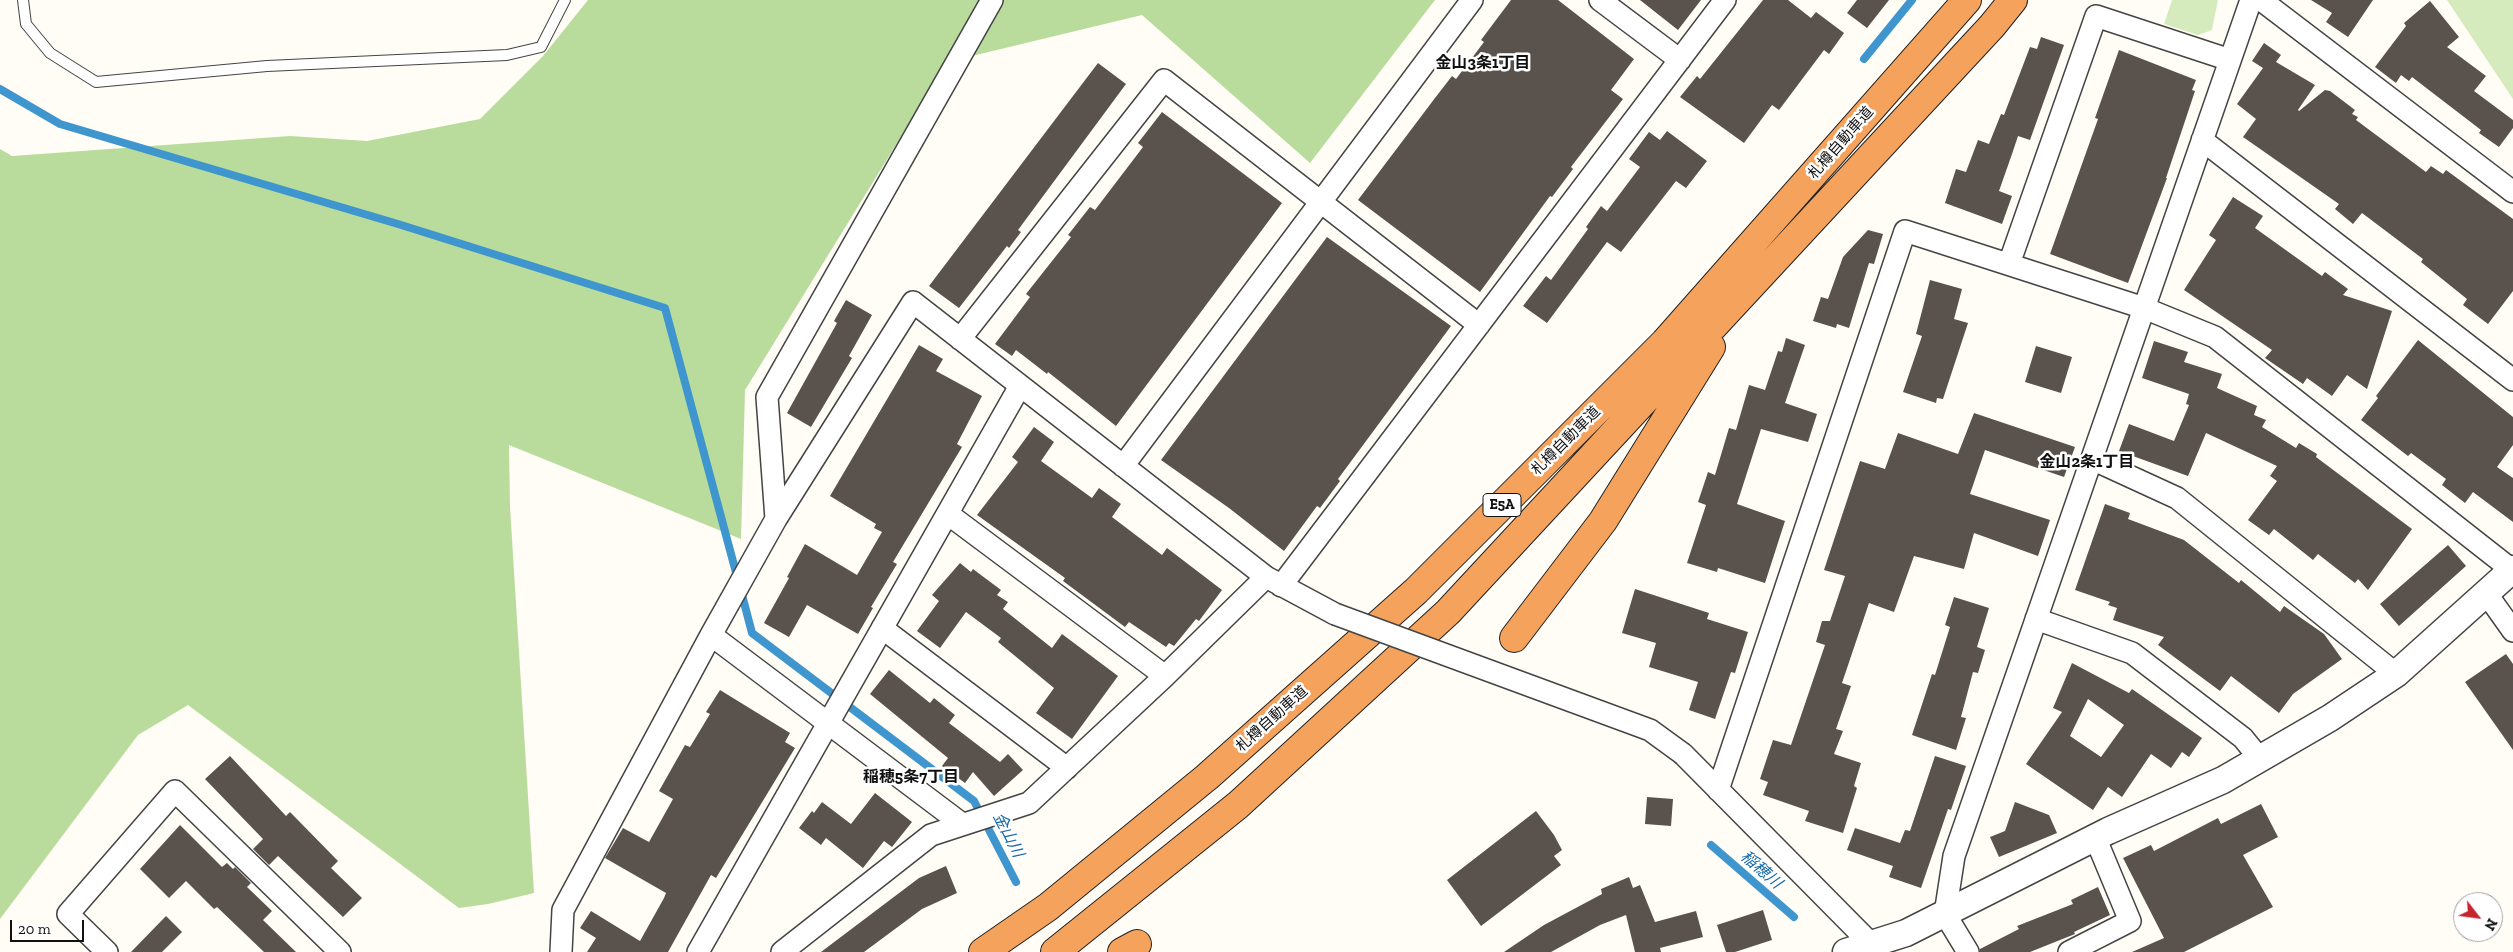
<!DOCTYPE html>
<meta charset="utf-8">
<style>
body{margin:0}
#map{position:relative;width:2513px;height:952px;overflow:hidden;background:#fffdf5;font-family:"Zilla Slab",serif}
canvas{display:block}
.north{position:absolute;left:2453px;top:892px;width:50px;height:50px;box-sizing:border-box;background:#fff;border:1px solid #a0a0a0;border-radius:50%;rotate:120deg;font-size:14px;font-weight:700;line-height:20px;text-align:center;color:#111}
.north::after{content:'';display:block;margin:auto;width:18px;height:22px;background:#c4262e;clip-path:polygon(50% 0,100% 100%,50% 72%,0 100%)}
.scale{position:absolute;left:10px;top:920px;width:74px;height:22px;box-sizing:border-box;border:2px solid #111;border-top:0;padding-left:6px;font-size:15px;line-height:18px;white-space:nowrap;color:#111;-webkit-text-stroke:4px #fff;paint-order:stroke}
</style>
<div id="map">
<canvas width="2513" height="952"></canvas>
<div class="north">N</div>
<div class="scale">20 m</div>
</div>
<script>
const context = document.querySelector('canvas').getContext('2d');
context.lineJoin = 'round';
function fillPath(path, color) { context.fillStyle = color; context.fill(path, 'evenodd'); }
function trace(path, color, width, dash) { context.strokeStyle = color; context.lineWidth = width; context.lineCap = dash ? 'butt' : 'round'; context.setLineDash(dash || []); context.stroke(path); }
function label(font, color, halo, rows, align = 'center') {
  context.font = font + ' "Zilla Slab","Noto Sans JP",serif'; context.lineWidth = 5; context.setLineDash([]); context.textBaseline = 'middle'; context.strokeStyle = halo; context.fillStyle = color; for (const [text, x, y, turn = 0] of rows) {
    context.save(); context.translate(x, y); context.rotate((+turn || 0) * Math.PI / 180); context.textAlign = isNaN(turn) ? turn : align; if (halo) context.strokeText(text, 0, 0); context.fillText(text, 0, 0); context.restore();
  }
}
const green = new Path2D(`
 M2172,0H2218L2212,30L2198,35L2164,24Z
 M2447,0H2513V99Z`);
const forest = new Path2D(`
 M588,0H1435L1310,163L1142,15L947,62L745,390L741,539L509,445L510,507L534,893L488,904L459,908L188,705L138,735L0,919V149L12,156L290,136L367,141L480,119L543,56Z`);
const stream = new Path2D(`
 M1864,59L1912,0
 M0,89L60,124L398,224L665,308L738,580
 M741,591L752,633L974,801L1016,882
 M1711,845L1794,917`);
const building = new Path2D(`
 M1511,0H1558L1634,59L1611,90L1623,99L1571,167L1573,169L1552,197L1550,196L1480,292L1358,200L1435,98L1452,76L1456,79L1484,42L1481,40Z
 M1640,0H1701L1678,30Z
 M1763,0H1788L1811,18L1816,12L1844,33L1829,54L1824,50L1779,110L1772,105L1744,143L1680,97L1697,76L1700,79Z
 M1857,0H1889L1867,28L1847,13Z
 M2311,0H2373L2348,37L2326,22L2332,13Z
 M2430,1L2459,37L2447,47L2486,76L2474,91L2513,120V128L2499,147L2479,133L2481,130L2412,77L2409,81L2401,75L2396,83L2375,67L2406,26L2404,23Z
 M2041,37L2064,45L2030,140L2018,136L2012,154L1999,191L2012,196L2002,224L1945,203L1956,169L1966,172L1978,140L1989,144L2001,114L2004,115L2030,47L2037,49Z
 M2264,43L2281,55L2276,62L2315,85L2298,110L2299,111L2325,90L2330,91L2355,110L2352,114L2358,117L2356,120L2426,172L2431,166L2443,174L2446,170L2513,219V291L2488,324L2463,305L2467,299L2421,262L2423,259L2362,213L2353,224L2335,209L2339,204L2243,137L2256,119L2237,104L2263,68L2252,61Z
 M2119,50L2196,80L2192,90L2195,91L2166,178H2167L2128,283L2050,254L2098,119L2095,118Z
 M1098,63L1126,84L1018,230L1021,232L1009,248L1007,246L959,308L929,286Z
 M1162,112L1282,203L1116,426L1048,372L1047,374L1016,350L1012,356L995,344L1030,297L1026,294L1071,237L1068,235L1090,207L1095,210L1143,147L1138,143Z
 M1667,131L1707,161L1686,188L1676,181L1621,252L1607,242L1547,323L1523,306L1546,276L1551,280L1588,229L1586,227L1601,206L1607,211L1640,167L1629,159L1649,132L1660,140Z
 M2233,197L2263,216L2255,228L2322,276L2325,272L2348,289L2343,295L2392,311L2367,389L2347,375L2332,396L2307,378L2303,384L2265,358L2272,350L2184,290L2216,240L2209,235Z
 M1868,230L1883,234L1874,264L1869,263L1849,328L1837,324L1836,328L1813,321L1821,297L1828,299L1843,257Z
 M1327,237L1451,326L1338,479L1340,481L1320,508L1317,506L1284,551L1229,508L1161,460Z
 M1930,280L1962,289L1954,319L1968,323L1943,399L1937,398L1936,403L1903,392L1922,336L1916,334Z
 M846,300L872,315L849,356L852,358L811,427L787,413L837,323L834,321Z
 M1786,338L1805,345L1785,403L1817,414L1808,442L1761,429L1737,504L1785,521L1765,583L1718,568L1717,572L1687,563L1706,505L1698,502L1708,472L1715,475L1729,428L1736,430L1749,385L1765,390L1778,351L1782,352Z
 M2418,340L2513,417V445L2497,467L2513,478V522L2473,492L2465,503L2442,485L2446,479L2411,453L2408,456L2361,420L2378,398L2376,396Z
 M2154,341L2188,352L2184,362L2222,374L2217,388L2257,406L2254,415L2266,420L2262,427L2296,448L2299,443L2317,454L2316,457L2412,529L2368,590L2358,579L2355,583L2318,554L2313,560L2274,529L2269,535L2248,520L2277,481L2270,476L2277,466L2206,433L2188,476L2119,451L2129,424L2174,441L2189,405L2186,404L2189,394L2142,378Z
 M919,345L943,359L936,371L982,396L957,444L962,447L893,562L897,564L871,607L873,608L858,634L807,605L789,637L764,623L789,578L787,577L805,544L857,575L882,532L874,528L876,524L830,496Z
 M2036,346L2072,357L2061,393L2025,382Z
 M1974,413L2075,447L2064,477L1985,450L1970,494L2050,520L2038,556L1974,533L1964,569L1914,556L1894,612L1869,603L1842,683L1851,686L1836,729L1843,731L1834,754L1861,763L1854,786L1857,788L1843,833L1805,821L1809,811L1763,795L1768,782L1760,779L1773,740L1791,745L1825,645L1816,642L1822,621H1830L1845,576L1824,570L1860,461L1885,469L1898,433L1958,454Z
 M1034,427L1054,442L1041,461L1092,498L1099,488L1121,504L1112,517L1162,555L1167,548L1222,590L1199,621L1196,619L1174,646L1169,643L1166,647L1129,622L1125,627L1063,581L1065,578L977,515L1018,462L1012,457Z
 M2105,504L2130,513L2128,519L2184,540L2239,583L2241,580L2280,612L2284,606L2324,634L2342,659L2293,694L2279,713L2231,676L2220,691L2158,645L2164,637L2113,620L2117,608L2108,605L2110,602L2075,590Z
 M2448,545L2466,566L2399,626L2380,604Z
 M960,563L971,572L973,569L1001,590L997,595L1008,602L1003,609L1052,648L1062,634L1118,676L1072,739L1036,713L1054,688L998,642L1001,638L966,612L940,648L917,631L939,601L932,595Z
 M1635,589L1709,613L1707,619L1748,632L1735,673L1731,672L1715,719L1689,710L1698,682L1649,667L1656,643L1622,633Z
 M1954,597L1989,608L1977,647L1985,650L1978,673L1973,672L1961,717L1966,718L1956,750L1912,735L1932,674L1935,675L1950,627L1945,625Z
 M2506,654L2513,664V750L2465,682Z
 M2072,663L2129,693L2132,689L2202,738L2189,757L2182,752L2171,768L2151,754L2122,797L2108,787L2093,810L2026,764L2062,712L2053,708ZM2088,699L2124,725L2101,757L2070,736Z
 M889,670L930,703L934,698L955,715L949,723L1000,762L1008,754L1023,770L994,796L973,772L965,783L942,766L948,758L870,694Z
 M720,690L790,733L785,742L795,748L716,878L711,875L668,952H587L596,938L580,928L591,911L640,941L664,898L666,893L605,858L623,828L649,842L673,799L659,791L685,745L690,747L710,714L706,712Z
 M230,756L286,816L290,812L338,861L331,868L362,898L343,917L278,856L269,865L253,849L263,839L205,779Z
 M1935,756L1966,766L1951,810L1948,809L1921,888L1889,877L1893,866L1847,850L1855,828L1900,843L1905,830L1910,831Z
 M875,793L912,822L892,847L884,841L863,868L826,838L821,845L799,828L812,811L814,813L822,802L851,824Z
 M1647,797L1673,799L1671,826L1645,824Z
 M2015,802L2049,815L2057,833L1999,857L1990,837L2005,831Z
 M2261,804L2278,837L2243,855L2273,907L2184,952H2132L2164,938L2123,858L2151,845L2154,851L2218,818L2221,824Z
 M1536,811L1554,835L1562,850L1554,856L1561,865L1481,926L1447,880Z
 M180,825L222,867L227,863L233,869L235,867L251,883L247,887L272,911L263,920L296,952H264L217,907L214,909L186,881L169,898L140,869Z
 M946,866L957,893L922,909L864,952H821L919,878Z
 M1629,877L1633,888L1640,885L1655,922L1696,911L1703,937L1660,948L1661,952H1635L1626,915L1600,925L1551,952H1504L1544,925L1602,894L1601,889Z
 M2098,887L2110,915L2074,932L2075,934L2030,952H1980V949L2019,929L2017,926L2073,904L2071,900Z
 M1763,910L1772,940L1735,952H1726L1717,925Z
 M166,916L182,932L162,952H131Z`);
const service = new Path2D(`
 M23,0L26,24L50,53L96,82L267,66L507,55L541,47L565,0`);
const minor = new Path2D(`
 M1600,0L1680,60
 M2261,0L2513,192
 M2202,140L2513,380
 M2009,264L2096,16L2230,60
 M960,339L1164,80L1479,325
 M2092,459L2177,498L2396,674
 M1123,466L1472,0
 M948,514L1165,676
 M776,519L767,397L992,0
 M1281,586L1725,0
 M2486,593L2513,631
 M2036,619L2132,653L2243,738L2260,759
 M882,628L1067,768
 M711,635L962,824
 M1683,754L1871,944
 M1718,790L1905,231L2144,308L2215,337L2512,570
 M107,952L68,914L175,791L340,952
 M561,952L563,910L711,635L776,519L913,302L1266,577L1335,614
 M698,952L1020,386
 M782,952L931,835L1029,803L1165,676L1266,577
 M1968,952L1945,914L1954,856L2251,0
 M2069,952L2130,921L2095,837`);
const tertiary = new Path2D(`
 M1846,952L1906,933L2108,831L2223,780L2330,718L2396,674L2513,569`);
const motorway = new Path2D(`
 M1514,638L1603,521L1711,347
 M983,952L1048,907L1207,777L1416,591L1665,342L1967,0
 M1055,952L1238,805L1448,612L1992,26L2013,0
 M1122,952L1137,944`);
const minorBridge = new Path2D(`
 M1335,614L1650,730L1683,754`);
const shields = [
 [1502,505,38]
];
const shieldNames = [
 ["E5A",1502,505]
];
const streetNames = [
 ["札樽自動車道",1841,143,-49],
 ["札樽自動車道",1566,441,-45],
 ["札樽自動車道",1272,719,-42]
];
const neighbourhoodNames = [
 ["金山3条1丁目",1483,63],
 ["金山2条1丁目",2087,462],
 ["稲穂5条7丁目",911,777]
];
const waterNames = [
 ["金山川",1008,835,63],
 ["稲穂川",1761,870,41]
];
fillPath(green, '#d5ebbd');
fillPath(forest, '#b9dc9c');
trace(stream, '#3f96cf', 8);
fillPath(building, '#5a524d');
trace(service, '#444', 12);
trace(minor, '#444', 24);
trace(tertiary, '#444', 29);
trace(motorway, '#222', 30);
trace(service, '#fff', 10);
trace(minor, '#fff', 21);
trace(tertiary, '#fff', 26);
trace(motorway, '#f5a25d', 28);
trace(minorBridge, '#444', 24, []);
trace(minorBridge, '#fff', 21);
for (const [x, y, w] of shields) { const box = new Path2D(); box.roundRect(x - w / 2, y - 11.5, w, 23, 4); context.fillStyle = '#fff'; context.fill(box); trace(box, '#111', 1); }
label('bold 14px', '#111', null, shieldNames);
label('15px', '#111', '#fff', streetNames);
label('bold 16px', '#111', '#fff', neighbourhoodNames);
label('italic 16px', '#1768a6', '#fff', waterNames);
</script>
